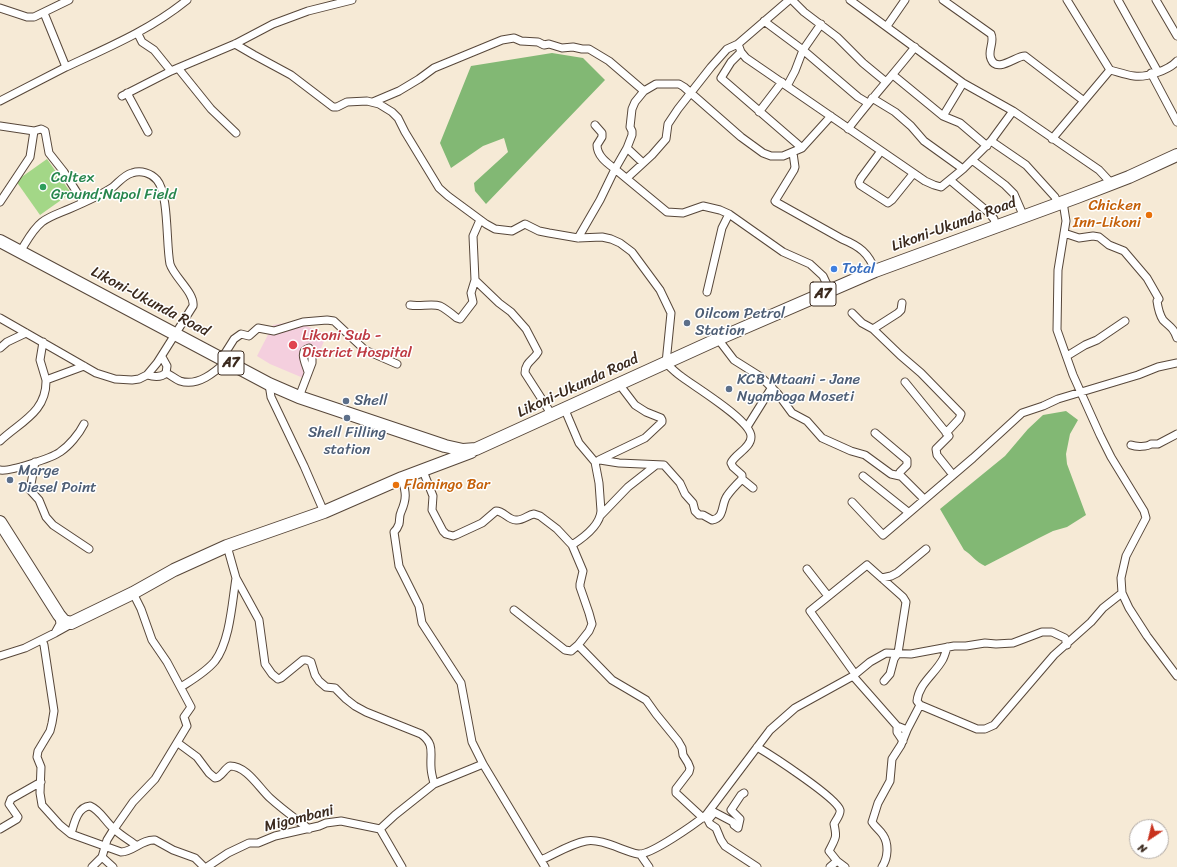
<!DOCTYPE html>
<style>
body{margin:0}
#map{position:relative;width:1177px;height:867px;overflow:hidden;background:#f6ead6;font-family:Sriracha,sans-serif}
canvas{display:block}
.north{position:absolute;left:1129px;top:819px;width:40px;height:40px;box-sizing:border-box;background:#fff;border:1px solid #b1aaa5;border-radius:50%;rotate:215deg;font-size:11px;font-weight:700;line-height:16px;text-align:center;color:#3b2a1e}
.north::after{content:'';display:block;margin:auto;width:14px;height:18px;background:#c8321e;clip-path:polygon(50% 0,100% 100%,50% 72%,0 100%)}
</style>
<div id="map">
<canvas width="1177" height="867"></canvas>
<div class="north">N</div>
</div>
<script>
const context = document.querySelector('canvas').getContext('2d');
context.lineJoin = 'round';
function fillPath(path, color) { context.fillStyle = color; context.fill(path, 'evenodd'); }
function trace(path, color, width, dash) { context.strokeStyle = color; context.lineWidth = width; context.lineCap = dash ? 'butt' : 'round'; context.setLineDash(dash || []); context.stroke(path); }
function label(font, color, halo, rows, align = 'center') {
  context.font = font + ' Sriracha,sans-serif'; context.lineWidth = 3; context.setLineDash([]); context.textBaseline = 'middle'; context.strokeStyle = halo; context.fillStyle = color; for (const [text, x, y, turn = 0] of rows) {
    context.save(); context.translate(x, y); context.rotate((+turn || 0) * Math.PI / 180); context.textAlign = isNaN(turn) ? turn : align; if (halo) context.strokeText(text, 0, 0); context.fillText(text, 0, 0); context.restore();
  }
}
const built = new Path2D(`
 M291,322L304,325L327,334L308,380L270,364L257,356L273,325Z`);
const green = new Path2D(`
 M47,159L71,193L40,215L16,181Z`);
const forest = new Path2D(`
 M552,53L583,58L605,80L486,204L475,191L474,183L508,152L504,138L483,146L451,168L440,143L471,66Z
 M1066,411L1078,420L1070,434L1066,454L1067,464L1086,515L1067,527L1053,531L1039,538L985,566C976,562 972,555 964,550L940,509L1005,456L1028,429L1043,415Z`);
const street = new Path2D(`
 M789,0L738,44L741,52L746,58L925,181L934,185L941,187L963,169L991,141L1013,111
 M792,0L804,12L837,37L863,63L886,82
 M850,0L963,83L1013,111L1099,170L1112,184
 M943,0L991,34C995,42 987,51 991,59C997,74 1017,55 1025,56L1084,101
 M1118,0L1158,72
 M1156,0L1177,36
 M0,8L27,17H34L69,0
 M764,21L803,50L858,97L868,103
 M887,26L905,0
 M138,34L142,42L154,50L171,71
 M235,44L254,55L291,75L333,107H337L347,102L367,101L379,104L392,112L398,118L405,132L439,188L448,196L486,224L495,229L512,231L525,224L539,231L549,233L578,238L602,237L611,239L620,243L632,252L660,290L671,313L666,363C671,368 676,373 682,377C695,387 752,421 751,437C751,448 735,454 731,463L733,467L742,475V479L753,488
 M741,52L731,62L721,78L802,148
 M66,67C109,47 150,30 187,0
 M178,68L211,109L236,133
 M1110,70C1118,72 1126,75 1134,76C1146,78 1169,70 1177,61
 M1151,73L1177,122
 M893,75L943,116L960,123L987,146
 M787,86L795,71L803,50L821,24
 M127,93L148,132
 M122,96L171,71L235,44L273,24L308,11L352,0
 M872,98L895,112L911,126L924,141L963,169
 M0,101L66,67L44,13
 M373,102L399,91L419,79L434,68L502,40L514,38L521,41L538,42L544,45L549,44L562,48L573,47L582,49H589L609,61L644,91
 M759,112L782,82
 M943,116L963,83
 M0,126L34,131
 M848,129C870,100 893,75 915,47
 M1052,139L1110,70L1067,0
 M991,141L1026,165L1055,197L1058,205
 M627,148L643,163
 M881,151L861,178L859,182L860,185L888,203L892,200L913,174
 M793,153L795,167L794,170L775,201L776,202L842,239C859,246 869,253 875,271
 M972,160L1005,185L1014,194L1024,217
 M627,178L652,155L666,139L668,124L678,109L711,67L727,49L738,44
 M950,180L988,212L994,219L996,227
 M0,202L30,157L34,131L41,129L45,131L49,153L64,172L83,202
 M1063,202L1066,221L1058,270L1057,330L1073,375L1100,435L1111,457L1144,511L1146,518L1126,556L1121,578L1122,593L1129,608L1147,636L1177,676
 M480,220L473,236L475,280L499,303L511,312L526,329L538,352C534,360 525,362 525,373L552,415
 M1064,233L1079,238L1093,236L1099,237L1109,245L1124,251L1147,278L1159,299L1157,301C1158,308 1159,314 1163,320C1170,327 1173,327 1177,338
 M578,238L600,200L615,169C607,163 597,156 597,145L602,137V133L595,125
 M830,291L823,276L810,264L783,252L729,214L720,210L703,206L683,213L667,212L615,169L627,148L632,135V131L630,127L632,109L635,102L644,91L656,84H679L684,87L741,137L763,153L771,156H783L802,148L831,116
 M707,292L722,228L729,214
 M410,305C420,307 432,303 440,306C446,309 452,314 457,318L460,319L473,302L471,293L475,280
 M852,313L862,323L873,329L900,355L921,373L961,414L959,419L946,433
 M0,318L96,373L115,379L132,380L139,379L147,375L157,363L193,306C195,293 174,277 170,264C166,245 169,194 157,180C151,173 141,170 132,173C124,175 119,182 113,187C101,195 83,203 69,209C60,213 50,216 42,222C32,230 27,241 20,252
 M873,329L898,313L901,310L902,303
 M718,339L734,360L761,377L778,394L792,413L807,421L822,438L851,451L865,455L891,474L900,476
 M43,342L40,360L46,380L84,366
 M0,348L7,342L26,333
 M1067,356L1085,345L1097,340L1125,321
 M222,358L234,339L241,334L249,336L258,328L274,331L303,322L327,320L334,321L365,350L397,364
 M166,373C171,375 175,379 180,381C198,387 215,372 227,361
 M147,375C154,377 161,378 166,373L167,366L162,357
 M905,382L949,436L936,449L937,455L953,475
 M269,384L271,397L304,466L324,512
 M299,397L312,363V356L309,348C298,351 306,364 308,372
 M565,410L579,443L595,462L599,483L601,511C600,526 583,538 572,545L583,571L580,584V587L589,613L592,624L589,631L578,645L612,680L646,700L656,714L678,741L682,748L683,755L688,763L690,768L689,772L676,789V793L703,818
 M747,427L772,387
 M875,433L907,460V465L900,472V475L924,499
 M0,441C20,422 47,412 46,380
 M1131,445C1136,447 1147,447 1151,444H1158L1177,434
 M599,460L645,438L662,422V420L661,418L646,412L635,405L619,384
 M600,460L619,463L664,465L680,483L685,494L693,503L695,511L699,515H703L712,520C725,518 721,504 727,496C731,490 737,484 742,479
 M35,462L30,490L39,500L46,517L53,525L89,549
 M0,470C9,472 52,458 60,452C69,446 79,434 84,424
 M423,471L433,496L432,510L443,531L446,534L453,536L456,535L482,523L496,511C504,511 508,520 516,520C522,521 528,515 534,514L540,516L557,529L572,545
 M863,476L908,512
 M402,478C406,493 407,498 401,512C399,516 400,520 399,524C398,527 396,530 394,532L399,566L419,606L422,623L461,683L472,742L483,764L545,867
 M852,502L883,535L973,458L1022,413L1043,406L1058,399L1138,375L1158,367L1177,363
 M601,515L628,487L656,465
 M227,546L236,578L259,620L265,664L272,674L278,679L281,678L303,660H307L311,662L315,675L319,681L326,687L335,688L346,699L355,706L366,712L421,734C435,744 430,753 431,767C431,773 433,778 434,784
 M807,569L828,596
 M882,578L891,576L897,573L926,549
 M514,610L565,650L571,651L578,645
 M59,616L60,624L55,633L73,623
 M42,640L44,645L54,711L52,723L50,731L38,751L37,757L41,767L40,793L42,805L60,825L71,834L121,852C133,852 142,839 155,840L173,850L195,858L204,867
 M0,656L25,648L55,633
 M855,674L810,611L867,565L903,597L906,602L898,653L894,659L890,674L884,681
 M853,676L870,662L886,653L911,654L954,646H966L985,643L996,644L1013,643L1042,632H1052L1065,638L1067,645
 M181,687C192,680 206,672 215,661C230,641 232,603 236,578
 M920,705L977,729H985L994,725L1054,655L1091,622L1103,608L1122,593
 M897,726V732L903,741
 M178,743L197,757L209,773L215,778C221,778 224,769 230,766C247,766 259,788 270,798C282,809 296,819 309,829
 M757,747C771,755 837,798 840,810C841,814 836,820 834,824C837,838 836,837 829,851L837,861
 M711,812H714L733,822L734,825L738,828L740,819L731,810L741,795L744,793
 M714,813L708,820L710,824L716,828L721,840L725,846L757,867
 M0,829L17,819L18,817L9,804L11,799L41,782
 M380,829L395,815L434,784L483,764
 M380,829L402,867
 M71,834C74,824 77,807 90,806C100,810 105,821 113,828C120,835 129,840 137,846
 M640,854L649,867
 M102,857L113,867
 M541,860C555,854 570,844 586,841C601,838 623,851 638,854C650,856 696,823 706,815L770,730L795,708L853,676L897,726L907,730
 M92,867L102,857L107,840L112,832L133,802L155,779L187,726L184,717L191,707L167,662L152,640L141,609L133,593
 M207,867L228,853L249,843H258L275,836L319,826L326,823L341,821L380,829
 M830,867L837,861L845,867
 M882,867C888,858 889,844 883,835C880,830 875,827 872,822L878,803L890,781L892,759L901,745L907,730L920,705L917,701C919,683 935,674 943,659C945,655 946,651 947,647`);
const highway = new Path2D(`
 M0,241L269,384L299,397L445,446L463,450L476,449L718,339L875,271L1077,197L1129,177L1177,155
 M0,522L59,615L64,621L71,623L133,593L174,570L227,546L324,512L402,478L471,452`);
const markers = [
 [43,187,4,"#2e9e5b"],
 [1149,215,4,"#e8710a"],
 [834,269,4,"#3f7fe0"],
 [687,323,4,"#5c6f8a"],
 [293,345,5,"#e0444e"],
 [729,389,4,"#5c6f8a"],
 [346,401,4,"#5c6f8a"],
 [347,418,4,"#5c6f8a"],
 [10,480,4,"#5c6f8a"],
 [396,485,4,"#e8710a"]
];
const shields = [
 [823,294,26],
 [231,363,26]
];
const shieldNames = [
 ["A7",823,294],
 ["A7",231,363]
];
const leisureNames = [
 ["Caltex",51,178],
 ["Ground;Napol Field",51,195]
];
const foodNames = [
 ["Chicken",1141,206],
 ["Inn-Likoni",1141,223],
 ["Flamingo Bar",404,485,"left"]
];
const streetNames = [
 ["Likoni-Ukunda Road",954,225,-20],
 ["Likoni-Ukunda Road",150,302,28],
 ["Likoni-Ukunda Road",578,386,-25],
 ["Migombani",299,819,-14]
];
const shopNames = [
 ["Total",842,269]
];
const serviceNames = [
 ["Oilcom Petrol",695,314],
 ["Station",695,331],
 ["KCB Mtaani - Jane",737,380],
 ["Nyamboga Moseti",737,397],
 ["Shell",354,401],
 ["Shell Filling",347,433,"center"],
 ["station",347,450,"center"],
 ["Marge",18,471],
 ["Diesel Point",18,488]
];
const healthNames = [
 ["Likoni Sub -",302,336],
 ["District Hospital",302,353]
];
fillPath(built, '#f4cfde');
fillPath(green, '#a3d787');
fillPath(forest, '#82b874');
trace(street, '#57473a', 9);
trace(highway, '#57473a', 14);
trace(street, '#fff', 7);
trace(highway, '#fff', 12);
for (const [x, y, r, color] of markers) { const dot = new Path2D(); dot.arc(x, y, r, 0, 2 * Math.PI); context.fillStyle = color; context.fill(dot); trace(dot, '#fff', 1.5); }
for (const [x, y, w] of shields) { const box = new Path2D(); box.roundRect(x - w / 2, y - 12, w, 24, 3); context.fillStyle = '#fff'; context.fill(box); trace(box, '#3b2a1e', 1); }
label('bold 14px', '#3b2a1e', null, shieldNames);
label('15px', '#27864d', '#fff', leisureNames, 'left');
label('15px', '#c56008', '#fff', foodNames, 'right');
label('15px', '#3b2a1e', '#fff', streetNames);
label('15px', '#366cbe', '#fff', shopNames, 'left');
label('15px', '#4e5e75', '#fff', serviceNames, 'left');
label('15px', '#be3a42', '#fff', healthNames, 'left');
</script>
